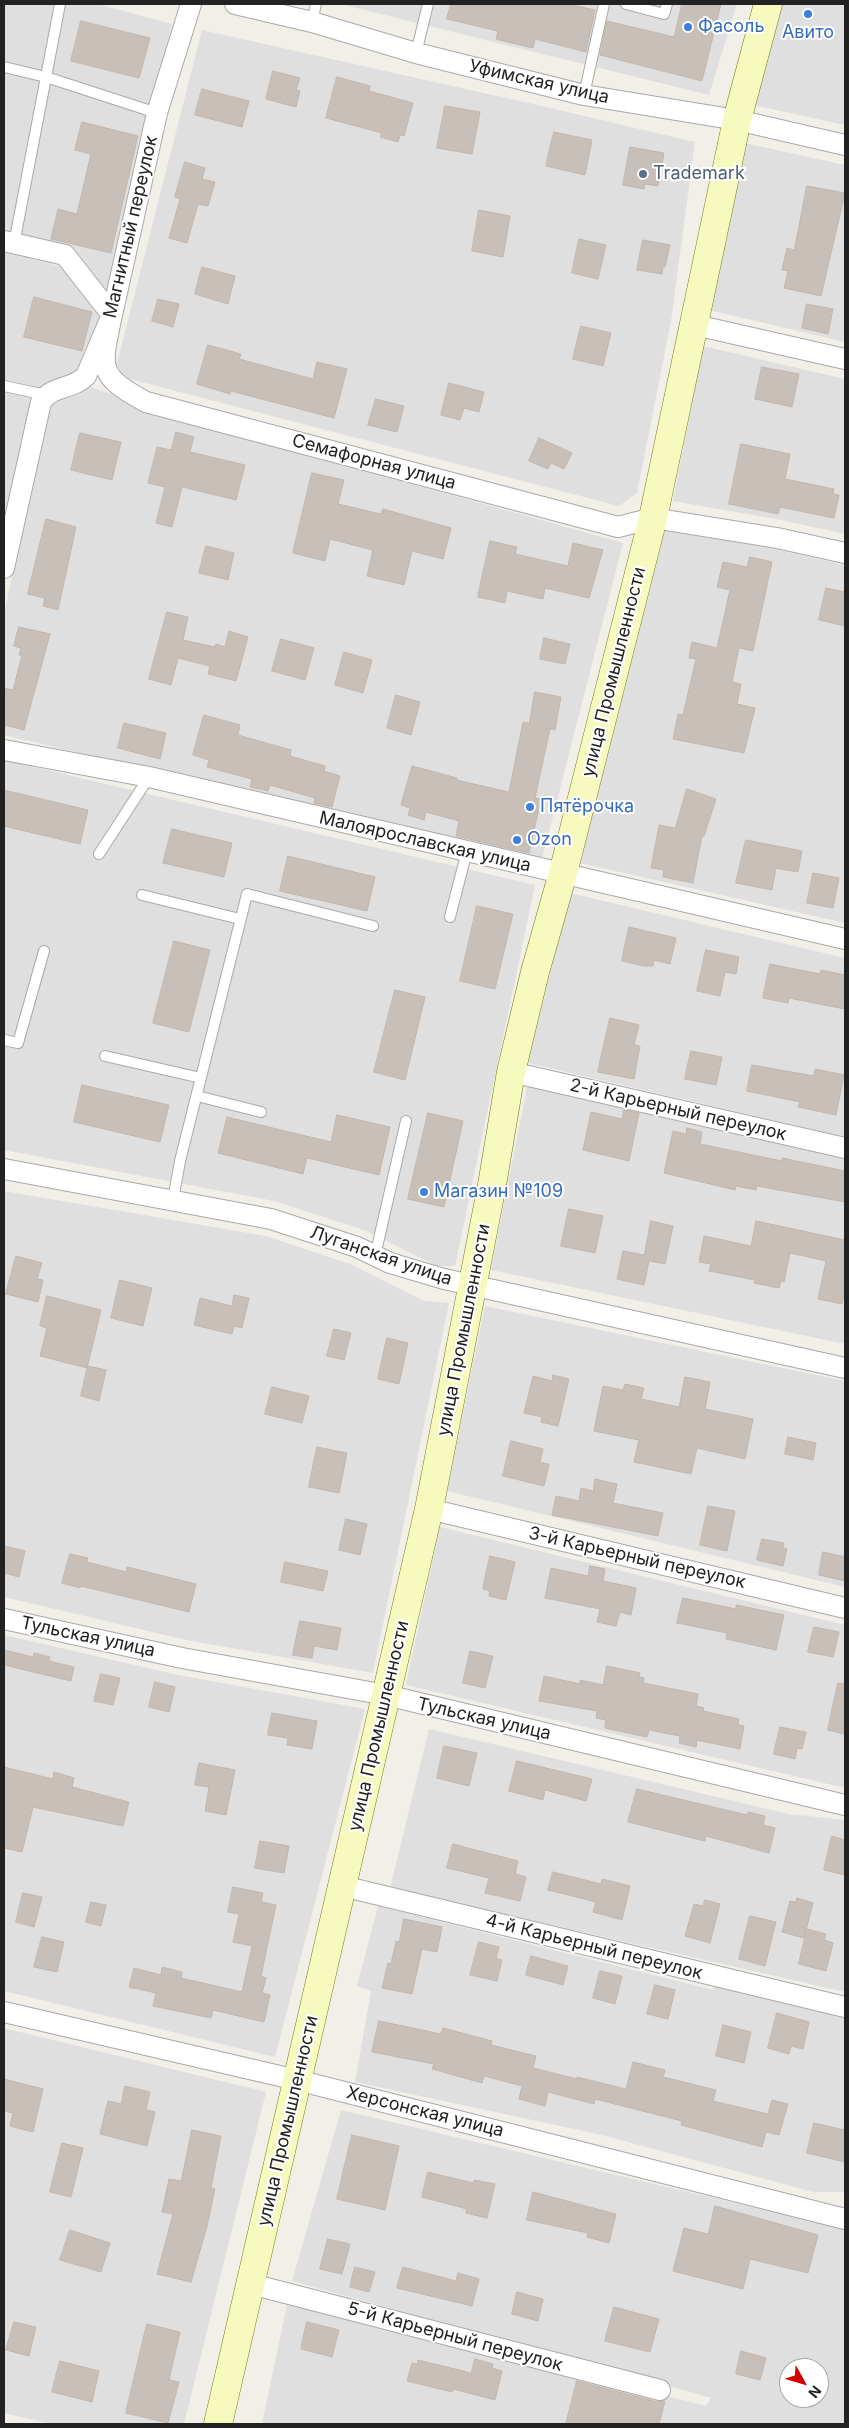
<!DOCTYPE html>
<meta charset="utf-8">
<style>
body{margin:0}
#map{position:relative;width:849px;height:2428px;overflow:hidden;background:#f2efe9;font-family:Inter,sans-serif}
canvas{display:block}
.frame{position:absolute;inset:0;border:5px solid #222;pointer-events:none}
.north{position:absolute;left:779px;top:2358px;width:50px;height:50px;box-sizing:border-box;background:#fff;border:1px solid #a7a7a7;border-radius:50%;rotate:129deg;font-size:14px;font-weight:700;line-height:20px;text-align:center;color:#222}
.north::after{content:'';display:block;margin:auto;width:18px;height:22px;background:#d40000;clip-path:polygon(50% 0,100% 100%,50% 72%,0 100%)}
</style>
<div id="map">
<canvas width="849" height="2428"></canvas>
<div class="frame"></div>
<div class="north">N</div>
</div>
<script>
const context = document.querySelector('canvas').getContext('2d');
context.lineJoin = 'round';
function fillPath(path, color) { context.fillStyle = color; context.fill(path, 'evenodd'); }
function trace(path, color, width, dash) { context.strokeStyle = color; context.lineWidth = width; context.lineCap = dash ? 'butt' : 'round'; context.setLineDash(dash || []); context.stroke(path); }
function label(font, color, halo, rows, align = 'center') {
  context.font = font + ' Inter,sans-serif'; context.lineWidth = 4; context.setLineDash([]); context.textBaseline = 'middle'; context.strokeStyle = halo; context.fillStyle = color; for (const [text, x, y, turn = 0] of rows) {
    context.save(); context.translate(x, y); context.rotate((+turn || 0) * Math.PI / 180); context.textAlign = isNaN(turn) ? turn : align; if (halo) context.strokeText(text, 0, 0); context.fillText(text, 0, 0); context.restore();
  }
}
const residential = new Path2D(`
 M4,4H98L172,24L105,299L66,249L4,236Z
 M340,4H737L709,95Z
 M779,4H845V125L753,105Z
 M202,30L542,106L695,142L671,321L637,493L619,506L114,375Z
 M745,143L845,165V342L709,310Z
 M4,252L59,266L102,313L78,378L56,384L4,544Z
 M703,346L845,379V534L781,520L673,501Z
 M87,386L124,398L135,406L623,543L541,863L4,735V615L44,424L53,403L79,394Z
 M665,530L774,549L845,565V923L580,863Z
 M4,760L535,885L455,1266H437L364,1230L274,1201L4,1150Z
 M570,893L845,958V1137L528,1063Z
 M528,1082L845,1159V1344L491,1270Z
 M4,1191L266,1236L350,1264L424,1301L449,1303L373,1673L186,1640L4,1597Z
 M485,1306L845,1381V1587L447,1491Z
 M440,1527L845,1625V1788L406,1685Z
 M4,1635L178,1675L365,1709L275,2057L4,1991Z
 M429,1729L789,1814L845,1820V1992L390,1888Z
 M378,1906L713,1990L716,1982L845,2007V2192H813L602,2135L355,2082L371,1991L357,1986Z
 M4,2028L266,2092L184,2424H51L4,2413Z
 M341,2110L845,2229V2424H262L288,2300L706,2406L711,2398L292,2281ZM789,2368H819V2398H789Z`);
const building = new Path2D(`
 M451,4H568L595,10L586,52L535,39L533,48L496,39L498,31L447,19Z
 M682,4H721L702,81L600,55L607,21L674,37Z
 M81,21L150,38L139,78L71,61Z
 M273,71L300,78L296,90L300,91L296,107L266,99Z
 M337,77L370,86L369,91L413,103L404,136L400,135L398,142L380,137L382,133L326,118Z
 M202,89L249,101L242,127L195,115Z
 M445,106L480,112L472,154L437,148Z
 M82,122L138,136L111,253L51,239L58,209L77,214L91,154L75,150Z
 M554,132L592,140L585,175L546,166Z
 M630,147L664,153L658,186L645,184L644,189L623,185Z
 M185,162L205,168L202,179L215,182L208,206L198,204L187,243L169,238L180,199L175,197Z
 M807,186L845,193L821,296L784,288L788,271L782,270L787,248L794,250Z
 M479,210L510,216L503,257L472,251Z
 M579,239L606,245L598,279L572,273Z
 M643,240L670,245L665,267H663L662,274L637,270Z
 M202,267L235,276L228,304L195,294Z
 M34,297L92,312L82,351L24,337Z
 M158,299L179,304L173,327L152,321Z
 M807,304L833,309L828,334L802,328Z
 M581,326L611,333L603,366L573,359Z
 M208,345L241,354L239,359L313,379L317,362L347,369L334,418L231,391L230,394L197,384Z
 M762,367L799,374L792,407L755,399Z
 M449,383L484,392L479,412L464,408L460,420L441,415Z
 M376,399L404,406L397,432L368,425Z
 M176,432L194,437L190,452L245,465L236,500L182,487L172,527L156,523L165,487L148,483L157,447L171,450Z
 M80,433L121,442L112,480L71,470Z
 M539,438L572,453L564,469L551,463L548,469L529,461Z
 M741,444L790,454L785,479L834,489L833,494L839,495L834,518L780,507L778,514L729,504Z
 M312,473L344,480L338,504L381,514L383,509L451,528L443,559L412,551L404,585L367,576L373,550L330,539L325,561L293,553Z
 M46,519L76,527L58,610L43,606L45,598L28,594Z
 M490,541L517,547L515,554L568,566L573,543L603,550L589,598L545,588L543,599L507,591L505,603L478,597Z
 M206,546L234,553L228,580L199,573Z
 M750,557L772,562L753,651L739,648L732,682L741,684L737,704L755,708L744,753L673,739L678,714L683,715L696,659L689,658L692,642L717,648L730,590L717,587L723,562L747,567Z
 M826,588L845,592V626L819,620Z
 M167,612L188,617L183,640L215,647L216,644L225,647L229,631L248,637L236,681L208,674L210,666L178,658L171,685L149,679Z
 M19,627L50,634L24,730L4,725V688L13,690L22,655H19L21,648L14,646Z
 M544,638L570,644L565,664L540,659Z
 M281,639L314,648L305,680L272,671Z
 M344,652L372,660L363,693L335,685Z
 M535,692L561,697L555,730L550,729L535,798L541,799L529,853L456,836L459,821L426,812L424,820L408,815L410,808L401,805L412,766L457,778L456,780L509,792L523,722L529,723Z
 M396,695L420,702L411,735L387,728Z
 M204,715L240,725L238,735L291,750L290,756L325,766L324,771L340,776L332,807L314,803L315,798L270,785L268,791L250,787L252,779L207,767L209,760L193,755Z
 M124,723L166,733L160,759L118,748Z
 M687,789L716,799L704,836H702L693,883L663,877L664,870L651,868L659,825L675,828Z
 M4,790L88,810L80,844L4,826Z
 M172,829L232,843L224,877L163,863Z
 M746,840L802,851L798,872L776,868L772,890L736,883Z
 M288,856L375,877L367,911L280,891Z
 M813,873L839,878L833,908L807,903Z
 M477,906L513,914L495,989L460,981Z
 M629,927L676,938L670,964L654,960L653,966H644L622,961Z
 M174,941L210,950L189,1032L153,1023Z
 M706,950L739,957L736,974L725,972L720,996L697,991Z
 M770,964L820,974L821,970L845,975V1009L789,998L788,1003L763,998Z
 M395,990L425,997L405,1080L374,1072Z
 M610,1018L639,1025L634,1045L640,1046L634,1079L598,1072Z
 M691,1051L722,1057L716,1085L685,1079Z
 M752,1065L814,1076L815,1069L844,1075L836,1115L798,1107L800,1102L747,1091Z
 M82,1085L169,1105L160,1142L74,1122Z
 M624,1110L639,1113L629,1161L583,1150L591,1112L622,1119Z
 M428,1113L463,1121L444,1207L408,1199Z
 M337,1115L390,1127L379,1175L307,1158L303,1174L218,1153L227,1117L331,1142Z
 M687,1128L702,1132L700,1144L782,1161V1158L845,1171V1202L757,1186L756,1190L736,1186L735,1190L664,1173L673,1131L686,1134Z
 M569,1209L603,1216L595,1253L561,1246Z
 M651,1221L673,1226L665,1264L649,1261L644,1285L617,1279L623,1251L644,1255Z
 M756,1221L845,1240V1289L842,1304L818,1299L826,1261L790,1253L784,1282L781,1281L779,1288L754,1283L755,1280L709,1271L711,1264L699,1262L704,1236L751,1246Z
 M16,1256L42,1263L37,1279L43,1280L38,1302L6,1294Z
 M120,1280L152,1288L143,1326L111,1318Z
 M234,1295L249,1298L242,1328L234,1326L232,1334L194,1325L200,1298L232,1306Z
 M47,1296L101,1310L87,1368L40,1356L47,1328L40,1326Z
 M334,1329L351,1333L344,1360L327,1356Z
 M387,1338L408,1343L399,1384L378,1379Z
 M88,1366L106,1370L99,1401L81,1396Z
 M553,1375L569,1379L558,1426L541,1422L542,1417L524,1413L533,1376L552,1381Z
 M685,1377L710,1382L705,1409L753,1419L745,1459L697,1448L691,1474L634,1462L639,1440L594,1431L603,1386L623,1390L625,1384L644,1388L641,1399L679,1407Z
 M272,1387L309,1396L302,1423L265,1414Z
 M788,1437L816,1443L813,1460L785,1454Z
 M511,1441L543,1449L540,1462L549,1464L544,1486L503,1476Z
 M317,1447L347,1453L339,1493L309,1487Z
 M595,1479L617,1484L613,1503L663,1513L658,1536L552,1515L556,1496L579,1501L581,1488L593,1491Z
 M708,1506L735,1511L727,1551L700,1545Z
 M346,1519L367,1524L360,1555L339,1550Z
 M762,1539L784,1543L783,1548L787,1549L783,1566L757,1560Z
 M4,1546L25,1551L19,1577L4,1573Z
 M823,1552L845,1557V1581L819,1575Z
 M70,1554L88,1558L87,1562L126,1572L127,1567L196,1584L189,1612L81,1586L80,1588L62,1583Z
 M490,1556L515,1562L506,1600L489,1596L490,1591L483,1589Z
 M285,1562L328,1571L323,1591L281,1582Z
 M590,1566L605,1569L603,1581L636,1588L631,1615L620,1612L616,1626L597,1622L600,1609L545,1598L551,1568L588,1576Z
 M683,1598L736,1609V1605L784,1615L776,1650L726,1639L727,1633L677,1623Z
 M300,1621L341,1628L337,1650L314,1646L312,1658L293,1655Z
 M814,1627L839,1632L833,1657L808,1652Z
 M4,1650L33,1657L34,1653L50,1657L49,1661L74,1667L71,1681L4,1665Z
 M470,1651L493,1656L485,1688L463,1683Z
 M607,1666L640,1673L639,1677L644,1678L643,1683L698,1694L696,1706L704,1708L703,1711L739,1719L738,1725L744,1726L740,1749L697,1740L696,1747L679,1743L680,1736L649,1730L647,1737L605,1728L606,1720L596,1718L597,1711L539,1701L544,1676L580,1684V1680L603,1685Z
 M101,1674L120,1678L113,1705L94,1701Z
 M155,1682L175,1687L169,1712L149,1707Z
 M838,1683L845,1684V1734L828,1730Z
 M272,1713L317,1721L312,1749L287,1745L288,1738L268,1735Z
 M780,1727L806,1732L802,1749L797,1748L795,1759L774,1754Z
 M444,1746L477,1753L469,1786L437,1778Z
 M517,1761L592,1779L586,1801L545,1790L543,1800L509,1791Z
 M199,1763L235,1770L226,1815L205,1811L209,1787L195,1785Z
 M4,1767L53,1779L54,1772L74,1778L72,1787L129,1802L123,1826L33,1807L22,1852L4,1848Z
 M637,1789L747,1815L748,1812L765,1816L763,1825L775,1828L769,1853L706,1836L705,1841L628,1822Z
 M832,1836L845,1840V1875L824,1870Z
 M260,1841L289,1846L284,1873L255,1868Z
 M453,1844L518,1861L515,1874L526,1877L520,1901L485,1893L489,1878L447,1868Z
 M553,1872L601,1884L602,1879L630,1886L622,1920L593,1912L596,1902L548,1890Z
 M233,1887L263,1893L261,1902L276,1905L261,1976L266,1978L262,1993L270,1995L264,2022L213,2010L211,2018L153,2006L156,1993L129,1987L134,1968L161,1975L162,1967L182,1972L181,1978L242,1992L252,1946L233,1942L239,1914L228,1912Z
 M23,1893L42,1897L34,1927L16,1922Z
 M797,1898L813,1903L804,1938L782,1932L790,1901L796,1902Z
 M705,1900L720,1904L710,1943L685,1936L694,1904L703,1906Z
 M91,1902L106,1905L101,1926L86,1922Z
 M750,1916L776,1922L765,1966L739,1959Z
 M404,1919L442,1927L437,1952L422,1949L412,1994L382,1988L388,1963L391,1964L396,1941L399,1942Z
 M807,1929L826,1934L824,1940L833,1943L826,1971L799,1964Z
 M42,1937L64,1942L57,1972L34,1967Z
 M479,1942L499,1947L496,1958L502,1960L497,1981L470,1975Z
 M531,1956L568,1966L563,1985L526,1975Z
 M600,1971L622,1976L615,2004L593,1998Z
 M655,1985L675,1990L668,2019L647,2014Z
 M777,2013L809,2022L803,2049L791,2046L789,2054L768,2048Z
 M379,2021L441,2034L443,2028L492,2041L491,2045L536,2056L533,2068L577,2079V2077L626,2089L633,2062L665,2070L663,2077L716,2090L713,2101L768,2114L772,2100L788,2104L779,2135L766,2132L762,2147L681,2125L682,2121L595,2099L594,2104L548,2092L545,2106L519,2099L522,2086L484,2076L482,2083L432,2069L434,2064L372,2052Z
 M723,2025L751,2032L744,2063L716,2056Z
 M4,2079L43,2089L33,2132L10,2126L13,2113L4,2111Z
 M125,2086L150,2092L146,2110L155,2112L147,2146L100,2134L108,2101L121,2104Z
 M814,2123L845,2130V2162L807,2153Z
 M192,2130L221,2136L211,2188L215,2189L207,2226L191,2282L157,2274L173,2214L162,2212L169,2179L181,2181Z
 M352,2135L399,2146L385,2210L337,2199Z
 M62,2143L83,2148L71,2197L50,2192Z
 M428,2172L473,2183L474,2180L495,2184L487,2218L466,2213L467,2209L422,2197Z
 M533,2192L616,2214L609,2243L587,2237L588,2233L527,2220Z
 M715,2206L818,2235L808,2273L750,2259L743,2289L673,2271L684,2228L708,2234Z
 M70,2230L110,2243L101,2272L60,2260Z
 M328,2239L350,2244L342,2274L320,2269Z
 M355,2267L375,2272L369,2292L350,2287Z
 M403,2267L456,2281L458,2273L479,2279L472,2306L397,2288Z
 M517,2292L543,2299L538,2321L512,2314Z
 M614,2307L659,2319L650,2352L605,2341Z
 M14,2322L36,2327L29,2356L6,2350Z
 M307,2322L339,2330L332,2357L301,2349Z
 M147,2324L180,2332L169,2380L179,2382L168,2423L126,2413Z
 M741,2351L766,2358L760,2380L736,2374Z
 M475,2359L493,2364L492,2368L502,2371L495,2400L453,2389L452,2392L407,2381L412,2363L417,2364L418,2360L471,2373Z
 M60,2361L99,2371L92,2402L52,2392Z
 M577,2381L657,2402L665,2401L659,2424H566Z`);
const service = new Path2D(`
 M626,4L664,14L667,4
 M312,22L316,4
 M416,53L428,4
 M4,67L46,77L157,113
 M584,95L604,4
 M14,244L60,4
 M4,386L46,395
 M99,854L149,777
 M142,895L240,919
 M450,917L467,851
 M4,1040L18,1043L44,951
 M105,1056L201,1078
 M197,1096L261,1112
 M173,1200L180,1161L247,894L373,926
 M375,1256L406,1121`);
const minor = new Path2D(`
 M235,4L312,22L416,53L584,95L737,120L845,145
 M4,241L65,255L112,315C101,368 96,375 146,402L618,527L653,518L777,538L845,553
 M695,325L845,359
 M4,568L41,402C52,385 72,390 86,376L112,315L157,113L191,4
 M4,750L149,777L845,939
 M511,1072L845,1148
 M4,1169L271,1219L357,1247L390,1263L444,1279L845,1368
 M429,1509L845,1608
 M4,1619L182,1658L386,1695L845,1805
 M342,1886L845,2007
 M4,2012L297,2080L845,2219
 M251,2284L660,2390`);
const secondary = new Path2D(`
 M218,2424L429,1509L492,1185L511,1072L535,972L563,873L653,518L737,120L768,4`);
const markers = [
 [808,14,5,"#3f7fe0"],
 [688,27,5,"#3f7fe0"],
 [643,174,5,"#5c6f8a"],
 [530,807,5,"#3f7fe0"],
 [517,840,5,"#3f7fe0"],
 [424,1192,5,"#3f7fe0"]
];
const shopNames = [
 ["Фасоль",698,27],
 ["Авито",808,33,"center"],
 ["Пятёрочка",540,807],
 ["Ozon",527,840],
 ["Магазин №109",434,1192]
];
const streetNames = [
 ["Уфимская улица",539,82,13],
 ["Магнитный переулок",131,227,-77],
 ["Семафорная улица",374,462,15],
 ["улица Промышленности",614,672,-76],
 ["Малоярославская улица",425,842,13],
 ["2-й Карьерный переулок",678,1110,13],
 ["Луганская улица",381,1256,19],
 ["улица Промышленности",464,1330,-79],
 ["3-й Карьерный переулок",637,1558,13],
 ["Тульская улица",88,1637,12],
 ["Тульская улица",484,1719,13],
 ["улица Промышленности",379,1726,-77],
 ["4-й Карьерный переулок",594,1947,14],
 ["Херсонская улица",425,2112,14],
 ["улица Промышленности",288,2121,-77],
 ["5-й Карьерный переулок",455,2337,15]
];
const serviceNames = [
 ["Trademark",653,174]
];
fillPath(residential, '#e0dfdf');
fillPath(building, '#c7bfb8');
trace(building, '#c4b6ab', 1);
trace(service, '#a9a9a9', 12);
trace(minor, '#a9a9a9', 22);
trace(secondary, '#707d05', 29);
trace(service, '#fff', 10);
trace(minor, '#fff', 20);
trace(secondary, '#f7fabf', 28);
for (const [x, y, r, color] of markers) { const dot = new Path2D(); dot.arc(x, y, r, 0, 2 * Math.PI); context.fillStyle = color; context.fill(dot); trace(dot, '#fff', 2); }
label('18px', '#366cbe', '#fff', shopNames, 'left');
label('18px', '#222', '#fff', streetNames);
label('18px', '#4e5e75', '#fff', serviceNames, 'left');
</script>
